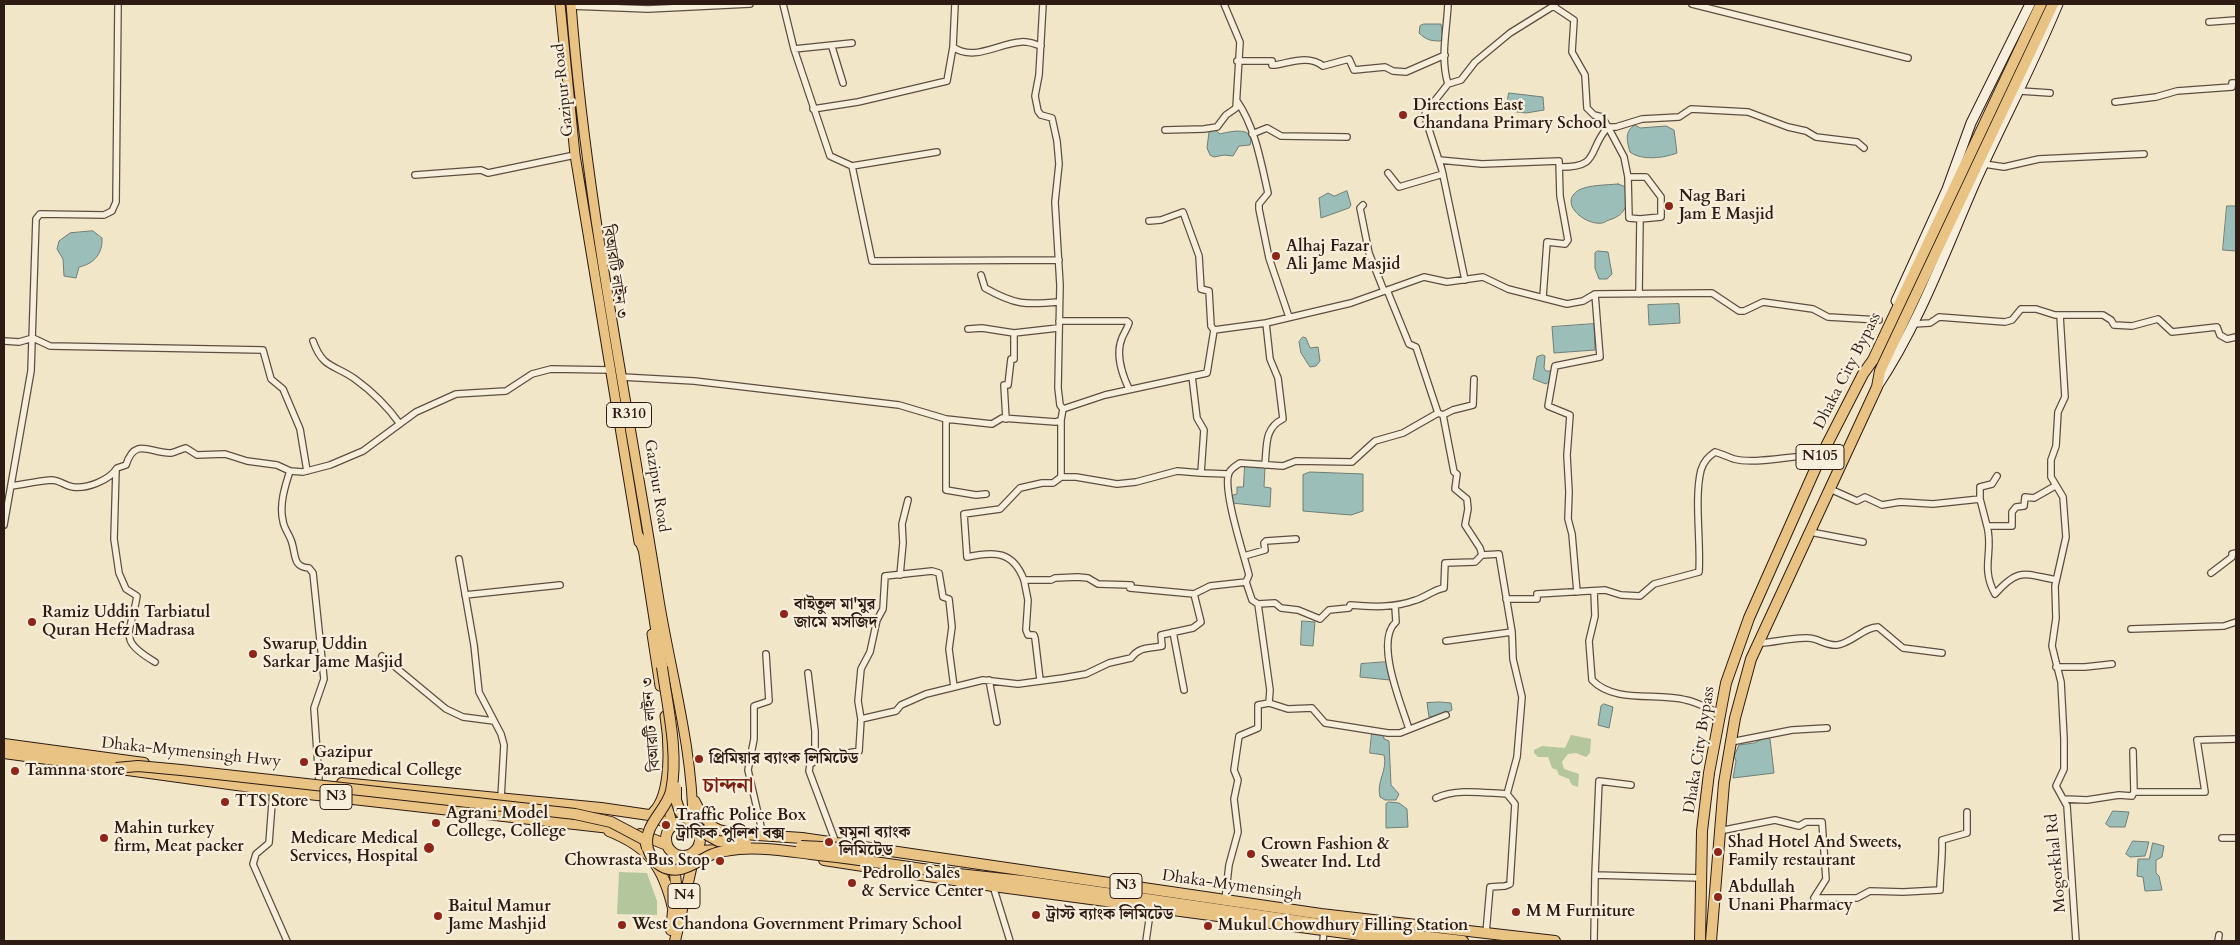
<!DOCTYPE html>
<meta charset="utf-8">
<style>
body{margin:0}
#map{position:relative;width:2240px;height:945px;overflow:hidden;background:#f2e6c9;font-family:Cardo,serif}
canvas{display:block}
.frame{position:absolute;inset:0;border:5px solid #2d1b14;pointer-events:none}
</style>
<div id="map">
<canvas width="2240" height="945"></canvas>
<div class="frame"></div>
</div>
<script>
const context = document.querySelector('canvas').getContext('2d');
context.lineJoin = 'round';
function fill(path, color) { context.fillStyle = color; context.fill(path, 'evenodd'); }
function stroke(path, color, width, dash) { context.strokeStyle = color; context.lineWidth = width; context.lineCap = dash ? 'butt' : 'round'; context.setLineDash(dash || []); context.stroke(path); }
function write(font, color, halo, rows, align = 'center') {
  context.font = font + ' Cardo,"Noto Serif Bengali",serif'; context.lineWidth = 4.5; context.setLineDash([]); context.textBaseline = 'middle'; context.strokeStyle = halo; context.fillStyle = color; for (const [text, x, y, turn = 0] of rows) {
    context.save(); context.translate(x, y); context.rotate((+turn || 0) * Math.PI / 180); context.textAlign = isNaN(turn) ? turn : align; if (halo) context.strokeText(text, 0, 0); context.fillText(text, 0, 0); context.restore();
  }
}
const green = new Path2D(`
 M1571 735 1591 739 1590 753 1586 757 1576 753 1568 754 1562 762 1564 769 1579 774 1578 787 1572 785 1569 779 1559 775 1557 770 1552 768 1548 757H1538L1534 753V750L1542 746 1565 748Z
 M619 872 647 873 657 901V915L617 914Z`);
const water = new Path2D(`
 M1424 24H1441L1443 39 1440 41C1431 41 1426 40 1419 33L1420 26Z
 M1509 93 1543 97 1544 110 1526 113 1509 111 1507 104Z
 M1635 125 1640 128 1666 126 1674 130 1677 153C1664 158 1642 161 1630 152 1627 141 1624 131 1635 125Z
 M1215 130 1220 134C1231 131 1256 126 1250 145L1239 146 1233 156 1224 155 1214 157 1210 155 1207 148 1209 132Z
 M1618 184 1626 187C1629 204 1626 215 1609 220 1606 221 1604 223 1602 223 1586 226 1557 203 1579 190 1588 185 1607 185 1618 184Z
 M1347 191 1351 205 1349 208 1321 218 1319 198 1328 193 1334 196Z
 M2227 206H2236V251L2223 250Z
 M93 231 102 238C103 253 94 264 79 267L76 278 64 276 63 259 57 249 59 241 70 233Z
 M1598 251 1608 252 1612 274 1607 279H1599L1595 268V253Z
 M1679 304 1680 323 1649 325 1648 305Z
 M1594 324 1595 350 1554 353 1552 327Z
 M1303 337 1306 338 1310 348 1318 347 1320 361 1316 366 1310 367 1301 353 1299 342Z
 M1543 355 1545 356 1544 368 1546 371H1551L1552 379 1546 384 1533 379 1537 357Z
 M1245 466 1265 467 1264 487 1271 488 1270 507 1232 503 1230 496 1237 494V487H1243Z
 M1310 472 1363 474V511L1351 515 1303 511V475Z
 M1302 621 1315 622 1313 646 1301 645Z
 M1387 662 1390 680 1360 677 1361 664Z
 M1440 702 1451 703 1452 710 1442 715 1429 717 1427 703Z
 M1604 704 1613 707 1609 728 1598 725 1601 706Z
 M1372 733H1383L1384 739 1389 741 1391 785 1399 794 1396 800H1385L1380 797C1376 781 1388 770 1384 755L1370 753Z
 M1765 738 1770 739 1774 773 1733 778 1736 761 1734 756 1739 745 1754 743Z
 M1389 802 1399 803 1407 809 1408 827 1386 828V804Z
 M2113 811 2129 812 2125 827H2110L2106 824Z
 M2133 841 2149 842 2145 856 2130 857 2126 854Z
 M2153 843 2164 846 2162 857 2156 860V873L2159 876 2162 890 2145 891 2143 877 2137 876 2138 859H2149Z`);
const minor = new Path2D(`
 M783 4 794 49 830 156 852 166 937 152
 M955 4 953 47C974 62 999 43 1021 42 1028 41 1034 44 1041 46
 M1043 4 1039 75 1035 96 1038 111 1041 115 1052 118 1057 141 1059 164 1055 202 1060 285 1058 388 1060 405 1063 409
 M1692 4 1908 58
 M571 6 648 9 750 4
 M1553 6 1574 20 1572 52 1585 75 1587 108 1594 115 1602 117 1608 127H1616L1642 119 1679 117 1691 109 1748 112 1788 127 1806 131 1816 137 1857 142 1864 148
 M2209 22 2236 20
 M832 47 843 83
 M794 49 852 43
 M1237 61H1272V65H1275C1292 62 1309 55 1323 66L1349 59 1354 70 1385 67 1393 71 1406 72 1445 55
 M1448 84C1440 58 1447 29 1448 4
 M2020 91 2050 93
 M1237 101C1255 127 1261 162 1268 193L1259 204V209L1269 258 1289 317
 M2115 102 2156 97 2177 91 2232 87V83H2236
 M813 109 858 102 947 81 953 47
 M1165 130 1204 129 1217 127 1226 115 1236 108 1240 42 1224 4
 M1252 134 1267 128 1281 136 1347 137
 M1439 160 1482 164 1559 161 1560 196 1568 240 1565 244 1547 242 1543 297
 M1984 164 2004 167 2039 159 2144 154
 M852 166 872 261 1059 260
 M1561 167C1601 167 1587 150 1608 127L1624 157 1628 177 1629 218 1640 219 1639 294
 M1388 173 1399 187 1443 174
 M415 175 481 170 488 173 575 155
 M1628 177H1646L1661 197V217L1640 219
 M1363 205 1360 208 1369 253 1384 291
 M1149 221 1161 220 1183 212 1199 256 1201 289 1209 291 1211 326 1214 330
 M981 275 985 288C1015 305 1025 305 1059 302
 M1465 280 1442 170 1425 117 1426 104 1433 103 1448 84 1461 80 1475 62 1510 33 1555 5
 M1387 290 1409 344 1416 347 1438 413 1443 415 1454 472 1457 474 1455 489 1467 499 1468 509 1465 525 1480 548 1482 555
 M2060 315 2065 397 2058 412 2056 446 2051 460V477L2063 497 2066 537 2055 586 2056 618 2052 646 2061 682 2064 739V769L2056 786 2067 806 2076 941
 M1059 321H1127L1129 323C1127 329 1124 333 1122 338 1115 355 1122 374 1129 389
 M1913 324 1930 323 1939 317 2005 322 2012 320 2021 309H2036L2055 315H2103L2111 320 2114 325 2132 326 2158 319 2172 332 2217 327 2220 335 2227 339 2236 337
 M968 329 982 328 1014 333V359H1011L1008 385H1004L1006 419
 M1014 333 1058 328
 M4 341 19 342 33 338 50 346 263 350 271 379 283 389 300 429 307 471
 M313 341C323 369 334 364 355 379 373 392 387 406 400 424
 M1192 376 1197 418 1204 430 1201 473 1228 474
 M622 377 694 381 899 405 946 419 992 424 1002 418 1056 422 1061 420 1063 409 1105 395 1207 373 1214 330 1266 323
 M1443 415 1453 410 1473 405 1474 379
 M946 419V490L976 495 986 494
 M1061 420V477
 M1265 465C1267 446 1264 428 1283 419L1278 378 1270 359 1266 323 1351 303 1424 277 1447 282 1483 277 1508 289 1567 304 1583 301 1595 294 1712 293 1739 311H1744L1763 302 1813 309 1828 317 1879 320
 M116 470 114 539 119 573 126 589 137 596C131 634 116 639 155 662
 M290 471C285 486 279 505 283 521 284 529 290 535 292 543 296 556 293 567 309 568L313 573 324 679 314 708 319 781
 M1201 473 1177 471 1136 482 1117 484 1076 477H1061L1053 483H1042L1020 488 1000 509 964 514 967 557C995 551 1013 551 1024 580H1051L1055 578 1078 577 1088 578 1098 584 1131 585 1130 588 1194 594 1210 586 1246 582
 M12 486C25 484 38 481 51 480 60 480 65 486 73 487 87 489 110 480 117 468L126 465C135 436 151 454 171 453 176 452 181 449 186 448L197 455 225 454 247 461 277 465 290 471 303 472 330 465 363 451 416 412 456 394 506 391 532 374 551 369 610 370
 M1830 489 1857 501 1865 497 1882 505 1900 502 1933 504 1980 499V487L1992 484 1997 476
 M1980 499 1987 526H2012V512L2016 507 2024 506 2025 497 2034 498 2055 486
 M4 525 31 371 36 219 40 214 104 215 112 211 116 202 118 4
 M1987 526C1994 551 1980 567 1995 594 2019 567 2024 574 2056 580
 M1810 532 1863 542
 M1244 556 1265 550 1264 543 1266 541 1296 539
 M459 559 474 645 479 692 501 734 504 745 501 798
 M2211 573 2232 557V554L2236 553
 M900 575 903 543 902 524 908 500
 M1024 580 1028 600 1026 630 1028 635H1034L1035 638 1040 680
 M1594 591 1595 616 1589 641 1592 680C1615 704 1657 692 1686 700 1697 702 1709 709 1719 713
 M1577 592 1572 534 1568 519 1569 492 1567 455 1570 415 1548 406 1555 366 1600 357 1595 294
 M465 595 560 585
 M1506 599H1537V594L1605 590 1621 595 1640 596 1654 584 1699 572C1701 541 1694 498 1701 470 1704 461 1708 457 1715 452 1722 454 1728 457 1734 459 1757 465 1795 454 1821 456
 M1258 604 1275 603 1281 608 1298 610 1320 619 1329 610 1349 608 1350 605C1372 607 1394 608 1416 600 1426 597 1433 590 1444 588L1445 563 1475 562 1482 555 1499 554 1512 632 1513 659 1522 697 1517 757 1507 794 1515 804 1510 884 1505 886 1490 887 1486 933
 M1395 606 1396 622C1374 641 1402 706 1409 729
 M2131 629 2224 626 2236 622
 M1173 632 1184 690
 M1446 641 1512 632
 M1758 643C1775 643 1790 637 1808 638 1818 638 1826 646 1837 645 1852 643 1864 627 1878 627L1903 648 1942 653
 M382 656 446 709 463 717 494 721
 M2056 667H2085L2112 664
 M808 673 815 731V760
 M989 680 997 722
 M1269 703 1288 709 1312 708 1325 723 1388 733H1400L1446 715
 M861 719 858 701 861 669 870 652 877 620 883 609 885 576 932 571 939 573 943 597 949 599 952 627 949 649 954 687
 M1731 742 1792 730 1827 728
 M2133 751 2134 792H2205L2197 740 2236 739
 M273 790 269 843 256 854 253 864 287 941
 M1436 798C1456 788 1485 793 1507 794
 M2064 799 2087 800 2119 795 2132 796 2134 792
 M1719 831 1775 820 1799 826 1806 822H1822L1826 879 1814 898H1857L1870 891 1903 892 1940 890C1940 873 1943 857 1942 840L1967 833V812
 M763 835 748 770 754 739V706L769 701 766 654
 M2222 838H2236
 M836 843 809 771 810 765 817 759 859 751 861 719 896 711 901 705 926 694 983 680 1018 684 1063 678 1086 674 1109 663 1131 658C1140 646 1149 649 1162 646L1161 635 1193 628 1201 622 1194 594
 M1595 875 1599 781 1631 785
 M993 886 1010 941
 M1225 900 1229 865 1238 832 1234 799 1238 780 1234 770 1239 736 1258 728V705L1269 703 1270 690 1258 604 1252 600 1246 582 1249 575C1244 555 1222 489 1229 473 1231 468 1236 466 1240 463L1283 466 1296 461 1352 462 1375 441 1403 433 1438 413
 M1146 941 1151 906
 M1323 941 1324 930
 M1594 941 1595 875 1701 878
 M2218 941 2219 935`);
const secondary = new Path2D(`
 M1896 301 1947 189 1971 123 2030 4
 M1877 387C1919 324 1945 252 1975 183 2002 123 2033 65 2058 4`);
const primary = new Path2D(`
 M560 4 575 155 639 542
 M571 4C586 202 627 398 658 594 670 671 693 747 693 825
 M652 634 660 686
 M666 796 672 825
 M695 801C702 815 708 828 725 831
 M653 812C672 794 669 740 665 716`);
const trunk = new Path2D(`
 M4 744 144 763
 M4 753 273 790 619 829
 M342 783 601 808 649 815 672 825
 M666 839a17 17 0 1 1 34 0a17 17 0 1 1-34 0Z
 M609 831C649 847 663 866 673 908
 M699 831 802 838 1321 914 1555 941
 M640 834 667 845
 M824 860 993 886 1405 941
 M671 930 676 884 673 853
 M675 941 695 851 723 850
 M1700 941 1702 831 1709 773 1726 683 1749 618 1821 456 1863 374 1873 360 2041 4
 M1711 941 1724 783 1735 718 1751 659 1877 387 1880 371 2053 4`);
const motorway = new Path2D(`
 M639 537 644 551
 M646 543 644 551 662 667
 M949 873 1023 881 1319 924 1463 941`);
const trunkBridge = new Path2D(`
 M116 768 138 766 181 770 575 814 611 822 645 840 647 848`);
const motorwayBridge = new Path2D(`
 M662 667C667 704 679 754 671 791 666 812 642 825 648 849 650 856 654 862 661 866 680 877 696 861 713 854 721 851 730 850 739 849 763 847 787 851 811 854 857 859 903 866 949 873
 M676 787V800L680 812 702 832 718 841 746 843
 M801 846 864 849`);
const markers = [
 [1403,115,5,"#8f2418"],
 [1669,206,5,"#8f2418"],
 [1276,256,5,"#8f2418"],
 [784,614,5,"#8f2418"],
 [32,622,5,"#8f2418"],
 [253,654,5,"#8f2418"],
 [699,759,5,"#8f2418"],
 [304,762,5,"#8f2418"],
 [15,771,5,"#8f2418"],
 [225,802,5,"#8f2418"],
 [436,823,5,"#8f2418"],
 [666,825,5,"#8f2418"],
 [104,838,5,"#8f2418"],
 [829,842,5,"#8f2418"],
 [429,848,6,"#8f2418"],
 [1718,852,5,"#8f2418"],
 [1251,854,5,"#8f2418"],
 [720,861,5,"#8f2418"],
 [852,883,5,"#8f2418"],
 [1718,897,5,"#8f2418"],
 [1516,912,5,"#8f2418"],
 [1036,915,5,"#8f2418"],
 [438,916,5,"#8f2418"],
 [622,925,5,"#8f2418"],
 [1208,926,5,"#8f2418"]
];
const shields = [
 [629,415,45],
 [1820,457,48],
 [336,797,32],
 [1126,886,32],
 [684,896,32]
];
const shieldNames = [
 ["R310",629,415],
 ["N105",1820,457],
 ["N3",336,797],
 ["N3",1126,886],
 ["N4",684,896]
];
const streetNames = [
 ["Gazipur Road",564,90,-96],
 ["বিআরটি লাইন ৩",614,272,81],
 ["Dhaka City Bypass",1848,371,-63],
 ["Gazipur Road",656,486,81],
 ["বিআরটি লাইন ৩",652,724,-95],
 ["Dhaka City Bypass",1700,750,-81],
 ["Dhaka-Mymensingh Hwy",191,753,6],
 ["Mogorkhal Rd",2057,863,-95],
 ["Dhaka-Mymensingh",1232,886,8]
];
const poiNames = [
 ["Directions East",1413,106],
 ["Chandana Primary School",1413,124],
 ["Nag Bari",1679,197],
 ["Jam E Masjid",1679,215],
 ["Alhaj Fazar",1286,247],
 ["Ali Jame Masjid",1286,265],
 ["বাইতুল মা'মুর",794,605],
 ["জামে মসজিদ",794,623],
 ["Ramiz Uddin Tarbiatul",42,613],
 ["Quran Hefz Madrasa",42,631],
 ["Swarup Uddin",263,645],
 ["Sarkar Jame Masjid",263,663],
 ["Gazipur",314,753],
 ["Paramedical College",314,771],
 ["প্রিমিয়ার ব্যাংক লিমিটেড",709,759],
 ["Tamnna store",25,771],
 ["TTS Store",235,802],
 ["Agrani Model",446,814],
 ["College, College",446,832],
 ["Traffic Police Box",676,816],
 ["ট্রাফিক পুলিশ বক্স",676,834],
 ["Mahin turkey",114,829],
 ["firm, Meat packer",114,847],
 ["যমুনা ব্যাংক",839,833],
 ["লিমিটেড",839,851],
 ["Medicare Medical",418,839,"right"],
 ["Services, Hospital",418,857,"right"],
 ["Shad Hotel And Sweets,",1728,843],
 ["Family restaurant",1728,861],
 ["Crown Fashion &",1261,845],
 ["Sweater Ind. Ltd",1261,863],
 ["Chowrasta Bus Stop",710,861,"right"],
 ["Pedrollo Sales",862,874],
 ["& Service Center",862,892],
 ["Abdullah",1728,888],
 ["Unani Pharmacy",1728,906],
 ["Baitul Mamur",448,907],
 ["Jame Mashjid",448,925],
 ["M M Furniture",1526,912],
 ["ট্রাস্ট ব্যাংক লিমিটেড",1046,915],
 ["West Chandona Government Primary School",632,925],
 ["Mukul Chowdhury Filling Station",1218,926]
];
const districtNames = [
 ["চান্দনা",728,787]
];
fill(green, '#b4c69b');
fill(water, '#9bbfb8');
stroke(water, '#6f7d76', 1);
stroke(minor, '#5e4e41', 8);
stroke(secondary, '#2d1b14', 11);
stroke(primary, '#2d1b14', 11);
stroke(trunk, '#2d1b14', 12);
stroke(motorway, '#2d1b14', 12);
stroke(minor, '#f7efdc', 5.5);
stroke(secondary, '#f7efdc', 9);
stroke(primary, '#e9c384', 9);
stroke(trunk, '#e9c384', 10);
stroke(motorway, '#e9c384', 10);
stroke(trunkBridge, '#2d1b14', 12, []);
stroke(motorwayBridge, '#2d1b14', 12, []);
stroke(trunkBridge, '#e9c384', 10);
stroke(motorwayBridge, '#e9c384', 10);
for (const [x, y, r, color] of markers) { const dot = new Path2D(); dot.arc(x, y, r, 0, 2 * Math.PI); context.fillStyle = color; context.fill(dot); stroke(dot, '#f7efdc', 2); }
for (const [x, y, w] of shields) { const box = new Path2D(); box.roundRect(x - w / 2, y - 12.5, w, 25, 4); context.fillStyle = '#f7efdc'; context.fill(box); stroke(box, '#2d1b14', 1); }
write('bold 15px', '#2d1b14', null, shieldNames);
write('16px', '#2d1b14', '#f7efdc', streetNames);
write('bold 16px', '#2d1b14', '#f7efdc', poiNames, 'left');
write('bold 21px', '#7a1f14', '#f7efdc', districtNames);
</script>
